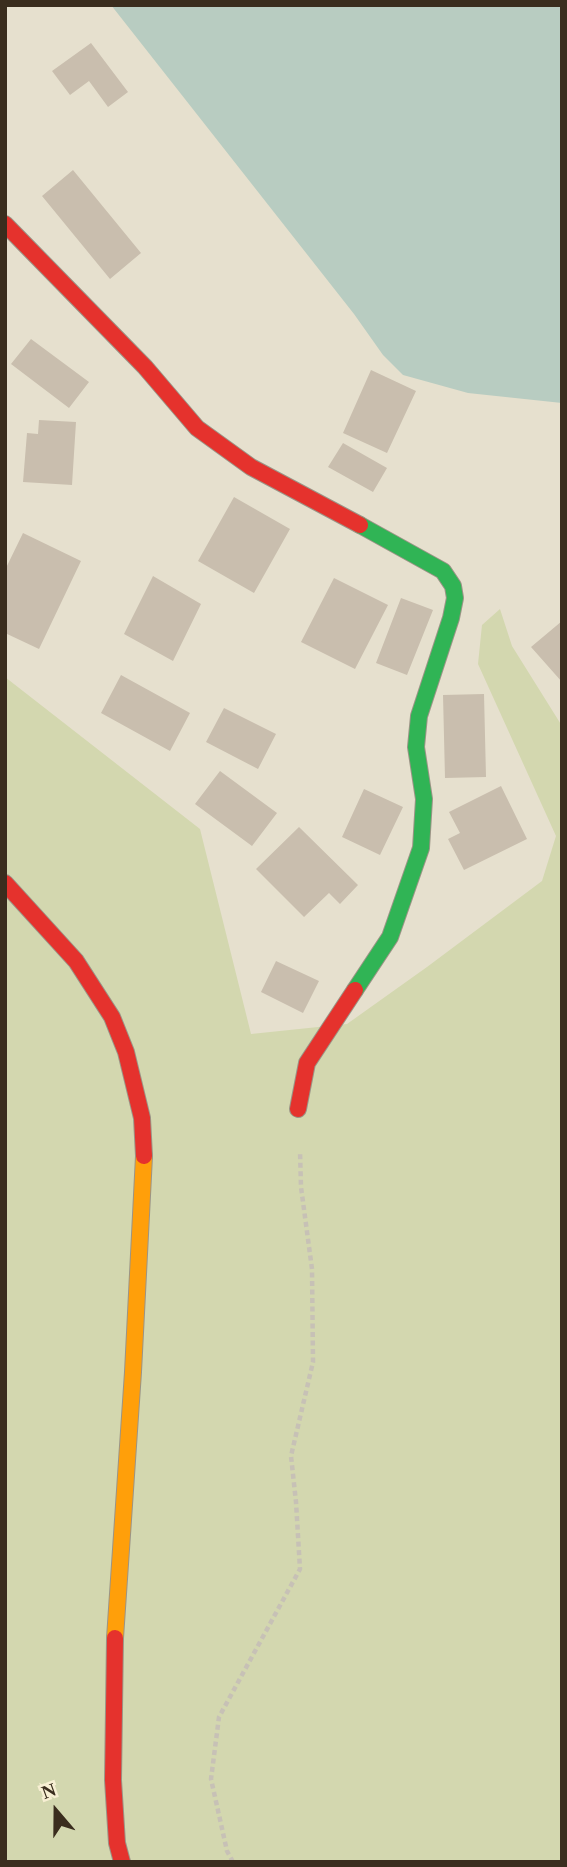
<!DOCTYPE html>
<style>
body{margin:0}
#map{position:relative;width:567px;height:1867px;overflow:hidden;background:#e6e0ce;font-family:Georgia,serif}
canvas{display:block}
.frame{position:absolute;inset:0;border:7px solid #3a2d1e;pointer-events:none}
.north{position:absolute;left:21px;top:1776px;width:70px;height:70px;-webkit-text-stroke:5px #f7efd3;paint-order:stroke;rotate:340deg;font-size:19px;font-weight:700;line-height:28px;text-align:center;color:#3a2d1e}
.north::after{content:'';display:block;margin:auto;width:24px;height:32px;background:#3a2d1e;clip-path:polygon(50% 0,100% 100%,50% 72%,0 100%)}
</style>
<div id="map">
<canvas width="567" height="1867"></canvas>
<div class="frame"></div>
<div class="north">N</div>
</div>
<script>
const context = document.querySelector('canvas').getContext('2d');
context.lineJoin = 'round';
function fill(path, color) { context.fillStyle = color; context.fill(path, 'evenodd'); }
function stroke(path, color, width, dash) { context.strokeStyle = color; context.lineWidth = width; context.lineCap = dash ? 'butt' : 'round'; context.setLineDash(dash || []); context.stroke(path); }
const green = new Path2D(`
 M500 609 512 646 562 726V1862H5V677L200 829 251 1034 347 1024 427 967 542 881 556 836 478 664 482 625Z`);
const water = new Path2D(`
 M111 5H562V403L468 393 403 375 383 355 354 314Z`);
const building = new Path2D(`
 M91 43 128 92 108 107 89 81 70 95 52 71Z
 M73 170 141 253 110 279 42 196Z
 M31 339 89 382 69 408 11 364Z
 M371 370 416 391 387 453 343 433Z
 M39 420 76 422 72 485 23 482 27 433 38 434Z
 M343 443 387 468 373 492 328 467Z
 M234 497 290 529 254 593 198 561Z
 M23 533 81 561 39 649 5 633V570Z
 M153 576 201 604 173 661 124 634Z
 M334 578 388 605 355 669 301 642Z
 M401 598 433 610 407 675 376 663Z
 M562 621V682L531 647Z
 M121 675 190 713 170 751 101 713Z
 M484 694 486 777 445 778 443 695Z
 M224 708 276 734 258 769 206 742Z
 M220 771 277 813 252 846 195 804Z
 M501 786 527 839 464 870 448 839 460 833 449 812Z
 M364 789 403 807 380 855 342 837Z
 M299 827 358 885 340 904 329 893 304 917 256 869Z
 M276 961 319 981 303 1013 261 992Z`);
const path = new Path2D(`
 M233 1862 227 1851 211 1779 219 1717 300 1569 296 1502 291 1456 313 1362 312 1269 301 1187 300 1151`);
const fast = new Path2D(`
 M355 990 390 937 421 848 424 799 416 747 419 716 451 618 455 598 453 586 443 571 360 525`);
const slow = new Path2D(`
 M115 1638 133 1372 144 1156`);
const jam = new Path2D(`
 M5 224 145 367 197 428 251 467 360 525
 M5 883 76 961 112 1017 126 1052 142 1118 144 1156
 M298 1109 307 1063 355 990
 M115 1638 113 1780 117 1843 122 1862`);
fill(green, '#d3d7af');
fill(water, '#b8ccc1');
fill(building, '#c9beae');
stroke(fast, '#9b9486', 18);
stroke(slow, '#9b9486', 18);
stroke(jam, '#9b9486', 18);
stroke(path, '#c7c1b6', 4.5, [5, 3.5]);
stroke(fast, '#30b455', 16);
stroke(slow, '#ff9f0a', 16);
stroke(jam, '#e5322d', 16);
</script>
